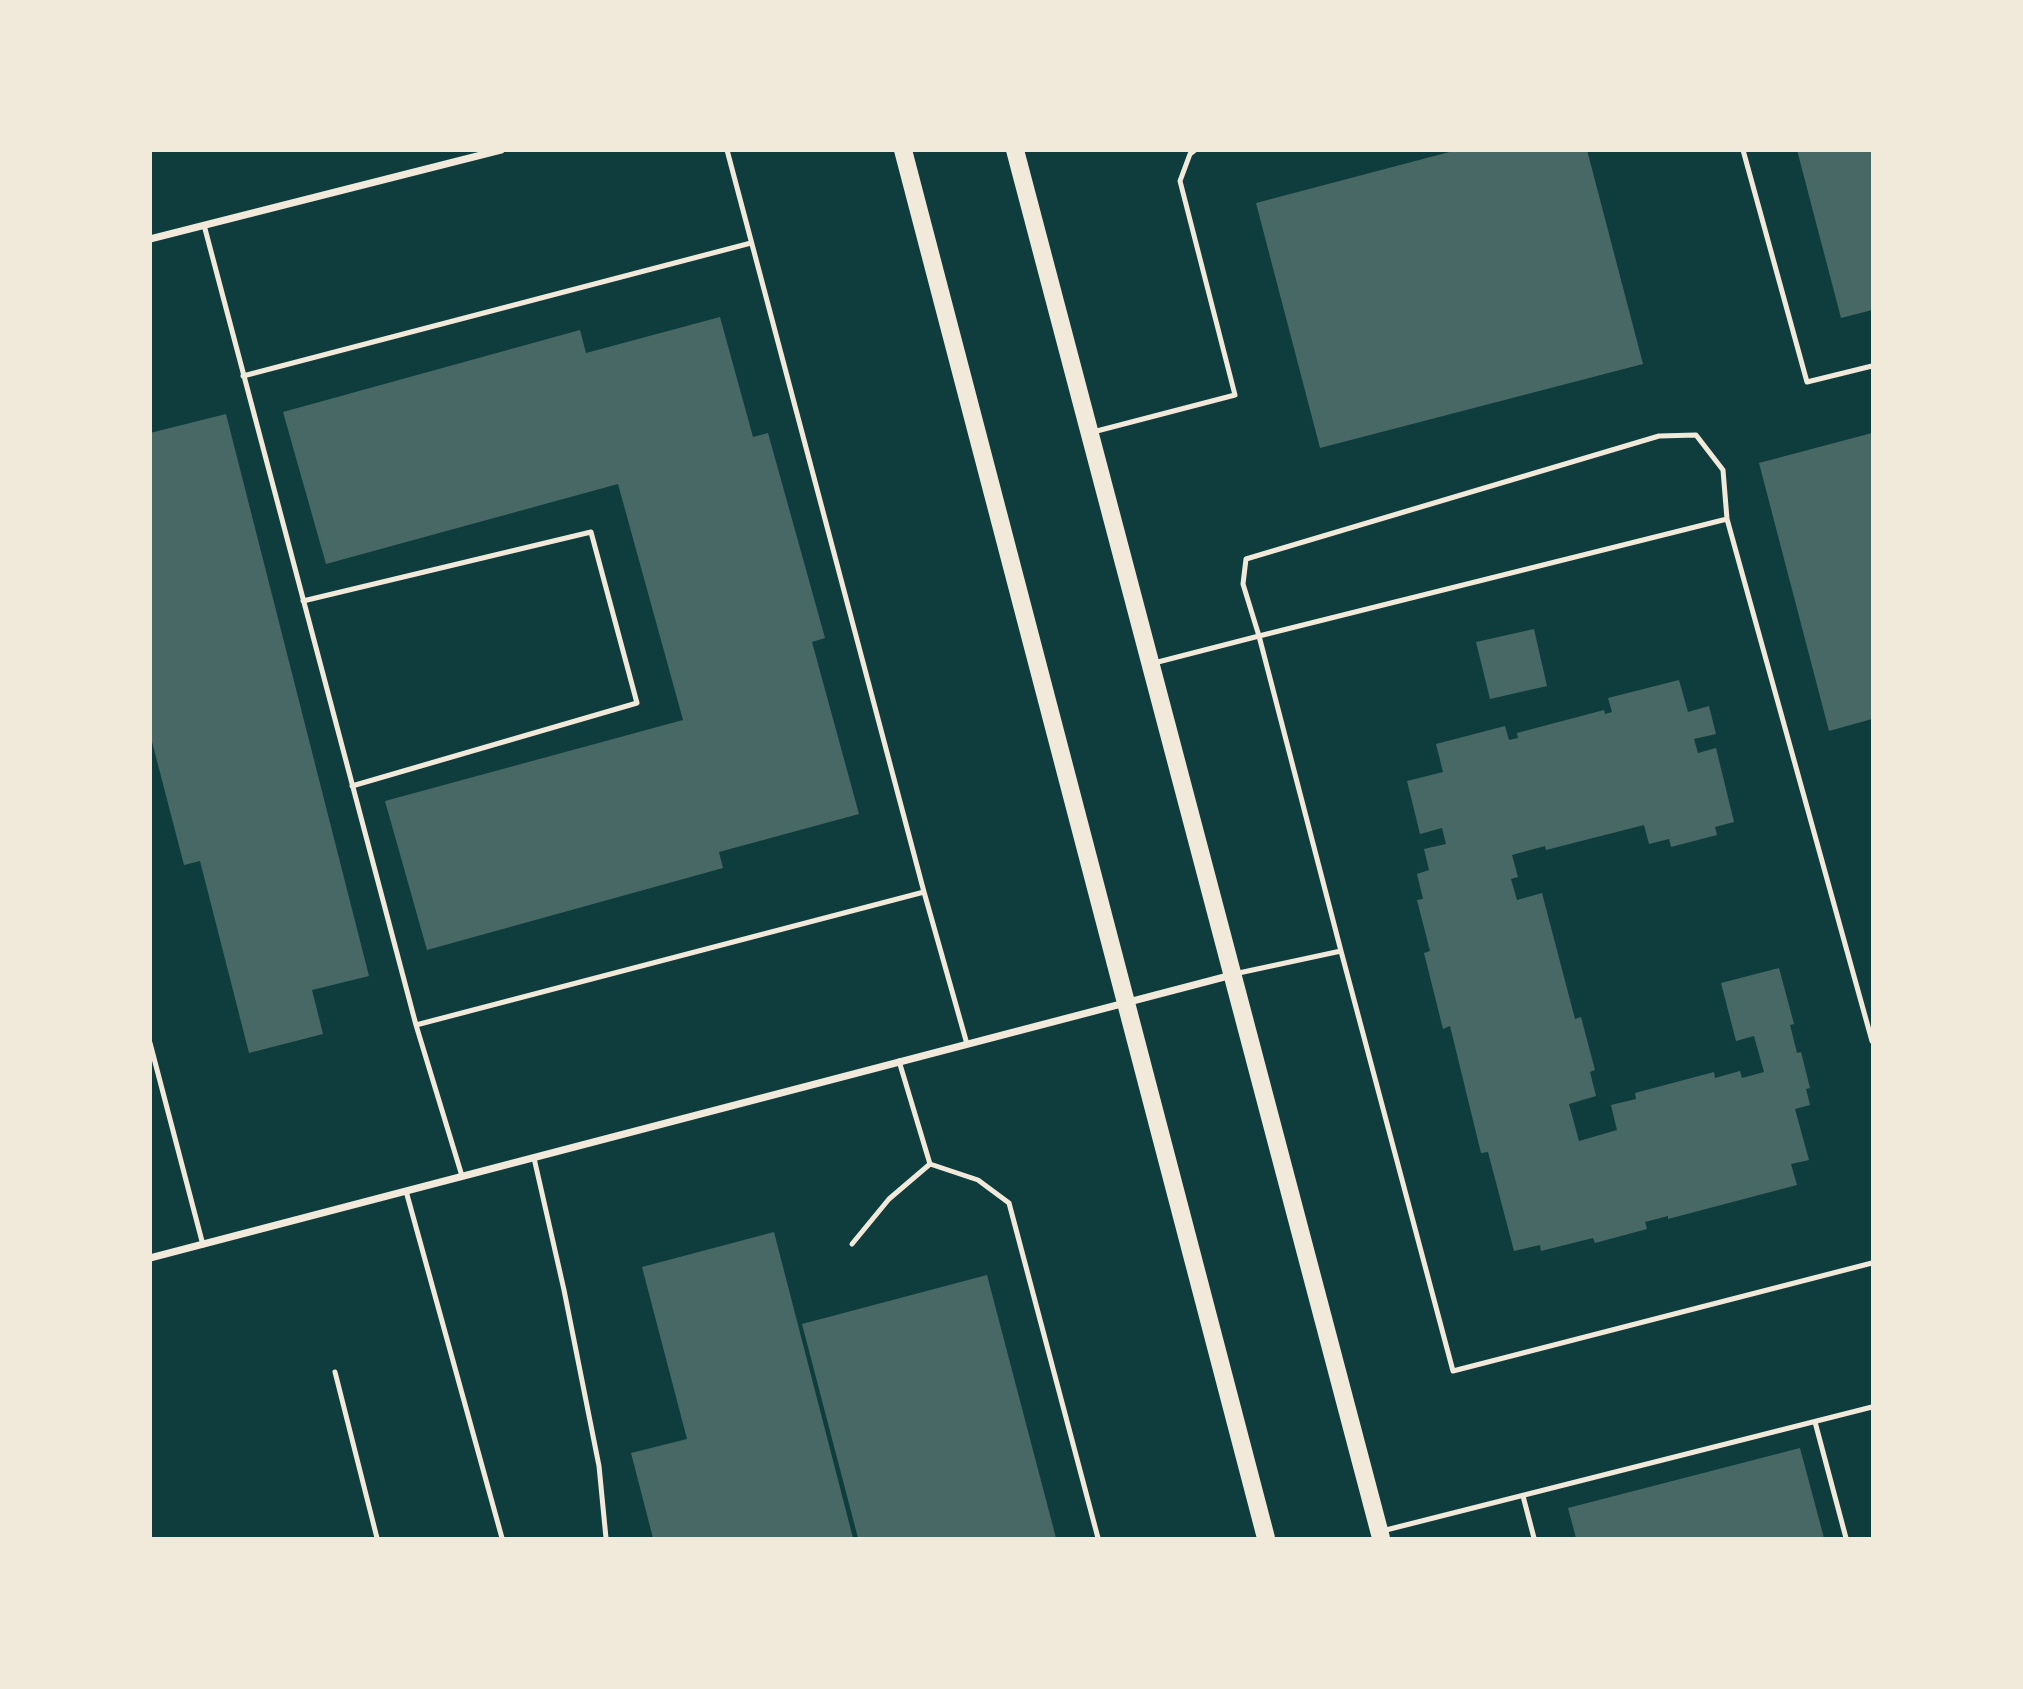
<!DOCTYPE html>
<style>
body{margin:0}
#map{position:relative;width:2023px;height:1689px;overflow:hidden;background:#0f3d3e;font-family:Lato,sans-serif}
canvas{display:block}
.frame{position:absolute;inset:0;border:152px solid #f1e9da;pointer-events:none}
</style>
<div id="map">
<canvas width="2023" height="1689"></canvas>
<div class="frame"></div>
</div>
<script>
const context = document.querySelector('canvas').getContext('2d');
context.lineJoin = 'round';
function fill(path, color) { context.fillStyle = color; context.fill(path, 'evenodd'); }
function stroke(path, color, width, dash) { context.strokeStyle = color; context.lineWidth = width; context.lineCap = dash ? 'butt' : 'round'; context.setLineDash(dash || []); context.stroke(path); }
const building = new Path2D(`
 M1457 150H1587L1643 364 1320 448 1256 203Z
 M1797 150H1872V310L1841 318Z
 M720 317 753 437 768 433 825 638 812 642 859 814 719 852 723 868 427 950 385 801 683 720 618 484 326 564 283 412 580 330 586 353Z
 M226 414 369 976 312 990 323 1034 249 1053 200 861 184 865 150 734V433Z
 M1872 433V719L1829 731 1759 463Z
 M1534 629 1547 686 1490 699 1476 642Z
 M1679 680 1688 712 1709 706 1716 734 1694 739 1698 753 1716 748 1734 822 1715 827 1717 835 1671 847 1669 839 1649 844 1644 825 1546 850 1545 846 1512 855 1518 877 1511 879 1517 900 1542 893 1575 1019 1581 1017 1595 1070 1590 1072 1596 1096 1569 1104 1579 1141 1617 1130 1611 1105 1636 1099 1635 1093 1714 1072 1715 1078 1740 1071 1742 1078 1764 1072 1754 1036 1736 1041 1721 983 1779 968 1794 1024 1790 1025 1797 1053 1801 1052 1810 1088 1806 1089 1810 1105 1795 1109 1809 1160 1791 1164 1797 1185 1668 1219V1216L1645 1222 1647 1229 1595 1243 1593 1238 1541 1251 1540 1245 1514 1251 1488 1152 1481 1153 1450 1026 1443 1029 1424 953 1430 951 1417 900 1423 899 1417 874 1429 870 1424 849 1446 844 1442 828 1420 834 1407 781 1443 772 1436 744 1505 726 1509 740 1518 738 1517 733 1604 710 1605 714 1612 712 1608 698Z
 M774 1232 853 1538H653L631 1453 687 1439 642 1267Z
 M987 1275 1056 1538H858L802 1324Z
 M1800 1448 1824 1538H1576L1568 1508Z`);
const service = new Path2D(`
 M727 150 924 892 967 1044
 M1743 150 1807 382 1872 366
 M204 225 416 1025 462 1176
 M243 376 751 243
 M1093 432 1235 395 1180 181 1190 154 1195 150
 M1727 519 1259 636 1243 584 1246 559 1659 436 1696 435 1723 470 1727 519 1872 1041
 M303 601 591 532 637 703 352 786
 M1154 663 1259 636 1341 951
 M1234 974 1341 951 1453 1371 1872 1263
 M416 1025 924 892
 M150 1043 203 1245
 M899 1061 930 1164 978 1180 1009 1203 1098 1538
 M534 1158 564 1290 599 1466 606 1538
 M406 1191 502 1538
 M852 1244 889 1199 930 1164
 M335 1372 377 1538
 M1815 1422 1846 1538
 M1523 1496 1534 1538
 M1382 1531 1872 1407`);
const minor = new Path2D(`
 M150 239 501 150
 M150 1258 1232 975`);
const primary = new Path2D(`
 M903 150 1266 1538
 M1015 150 1381 1538`);
fill(building, '#486865');
stroke(service, '#f1e9da', 5);
stroke(minor, '#f1e9da', 7);
stroke(primary, '#f1e9da', 18);
</script>
